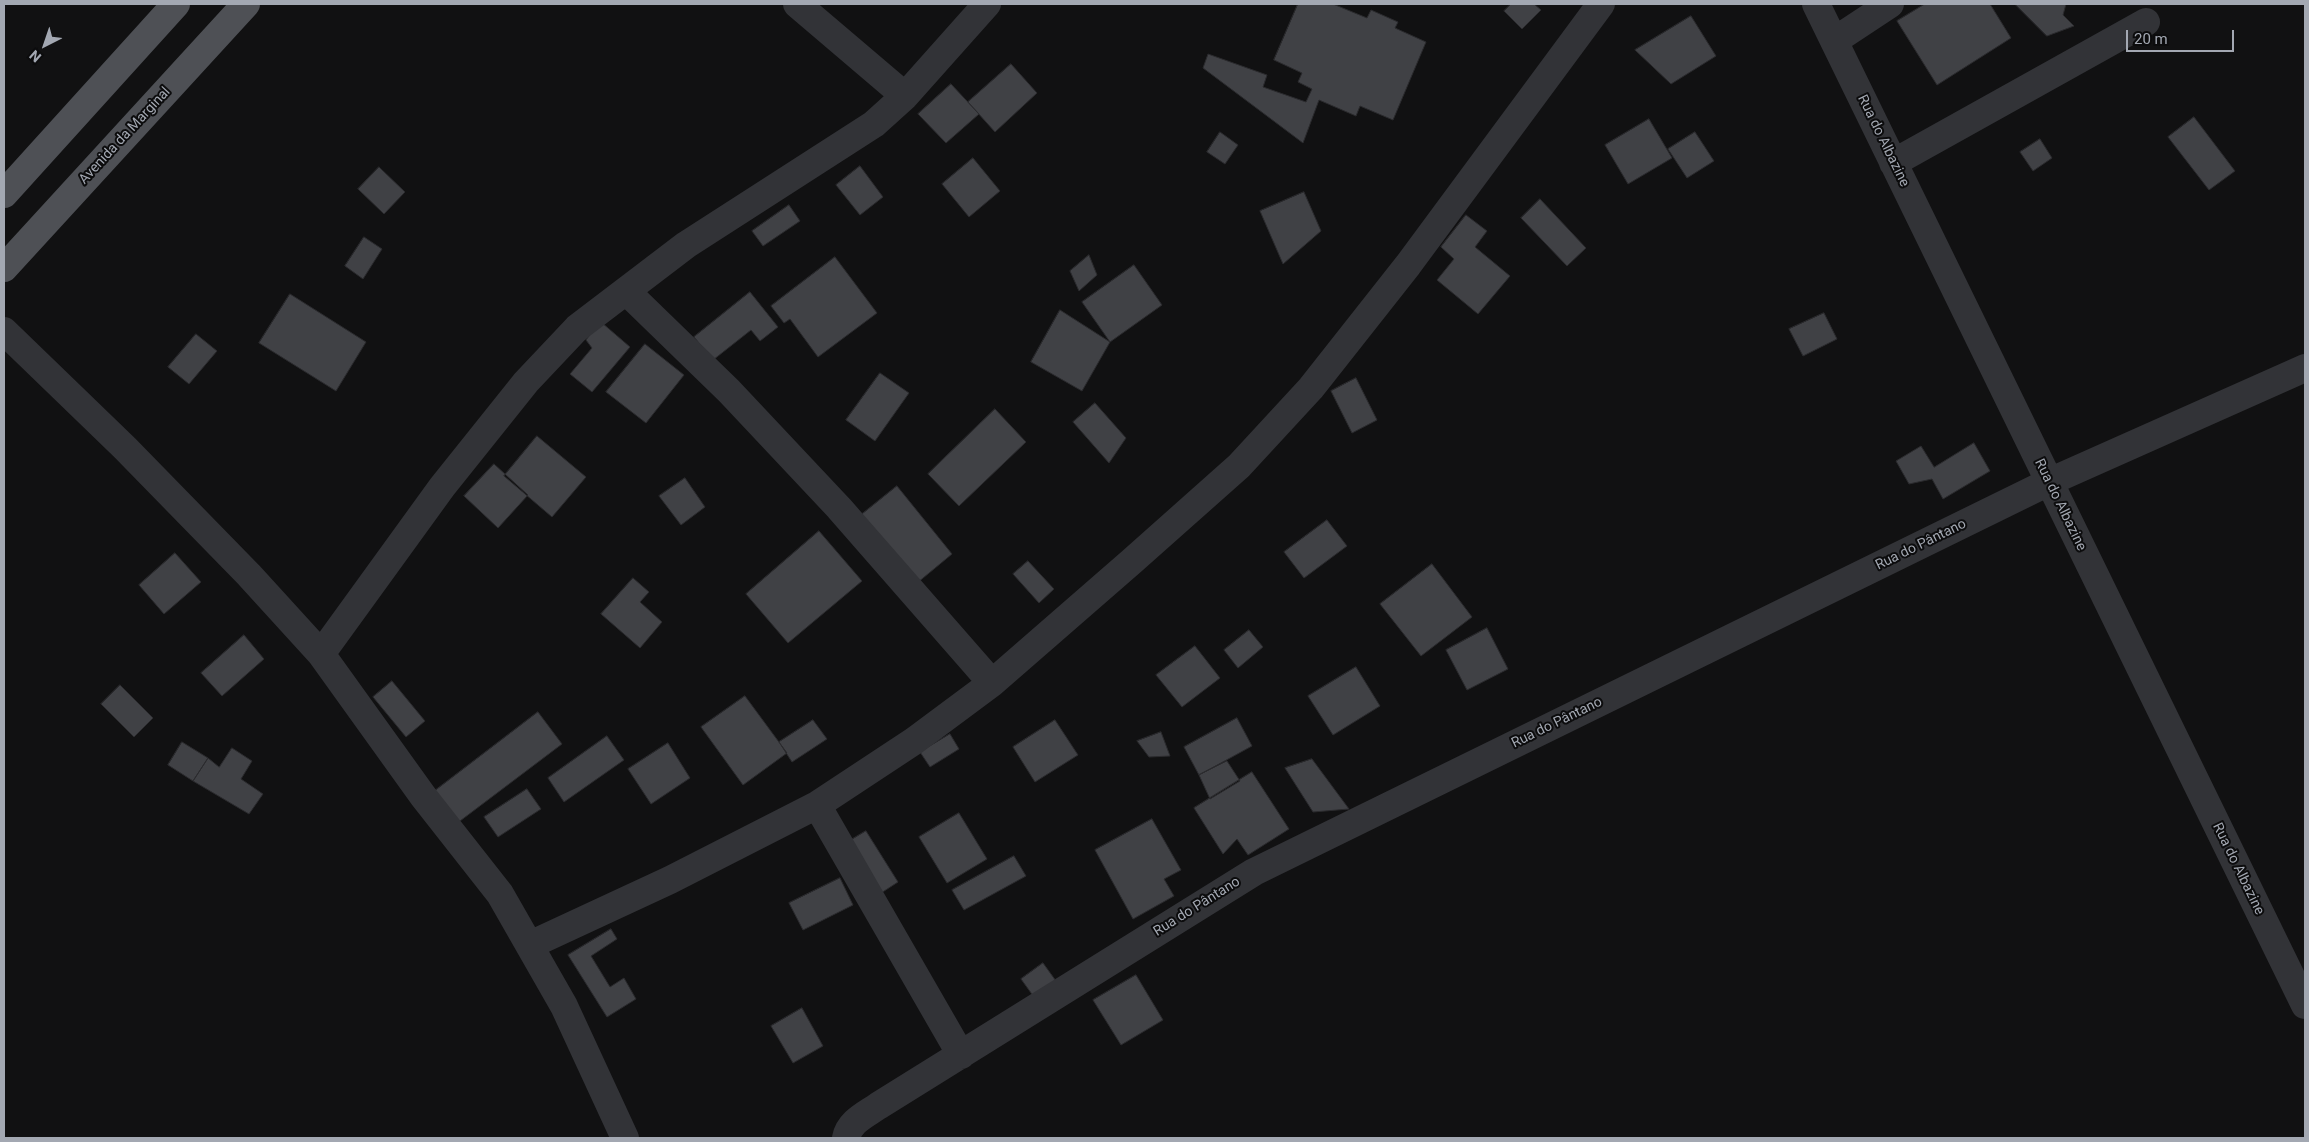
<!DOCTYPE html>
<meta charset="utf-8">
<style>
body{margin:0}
#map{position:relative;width:2309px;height:1142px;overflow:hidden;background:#111112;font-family:Roboto,sans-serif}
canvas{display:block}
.frame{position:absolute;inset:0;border:5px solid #a3a8b2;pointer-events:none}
.north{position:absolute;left:20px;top:20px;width:50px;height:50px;-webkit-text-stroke:4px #0c0c0d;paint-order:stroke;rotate:221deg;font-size:14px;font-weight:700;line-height:20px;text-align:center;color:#a3a8b2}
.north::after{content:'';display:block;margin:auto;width:18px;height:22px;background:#a3a8b2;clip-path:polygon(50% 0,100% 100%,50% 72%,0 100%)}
.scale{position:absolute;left:2126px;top:30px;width:108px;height:22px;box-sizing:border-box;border:2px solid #a3a8b2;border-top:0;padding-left:6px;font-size:15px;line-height:18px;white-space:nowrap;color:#a3a8b2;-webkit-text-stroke:4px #0c0c0d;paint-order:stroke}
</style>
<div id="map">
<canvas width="2309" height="1142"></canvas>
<div class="frame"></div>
<div class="north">N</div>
<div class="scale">20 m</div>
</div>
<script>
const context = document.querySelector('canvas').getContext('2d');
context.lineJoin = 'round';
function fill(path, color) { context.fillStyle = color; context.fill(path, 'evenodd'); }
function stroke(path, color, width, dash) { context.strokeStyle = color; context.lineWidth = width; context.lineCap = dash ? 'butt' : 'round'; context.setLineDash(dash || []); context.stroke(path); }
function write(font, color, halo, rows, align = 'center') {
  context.font = font + ' Roboto,sans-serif'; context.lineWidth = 4; context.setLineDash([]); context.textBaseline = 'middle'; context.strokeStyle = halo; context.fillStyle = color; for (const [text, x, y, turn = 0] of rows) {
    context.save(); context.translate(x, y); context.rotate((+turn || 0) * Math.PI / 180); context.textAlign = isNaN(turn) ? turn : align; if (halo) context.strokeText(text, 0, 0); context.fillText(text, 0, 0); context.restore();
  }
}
const building = new Path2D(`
 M1298 4H1333L1367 18 1371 10 1398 22 1395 28 1426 42 1393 120 1360 106 1356 116 1319 100 1303 143 1203 68 1208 54 1267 75 1263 87 1306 102 1312 89 1298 82 1302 73 1274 60Z
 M1511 4H1534L1541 10 1522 29 1504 11Z
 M1925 4H1990L2011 38 1937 85 1897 21Z
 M2015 4H2066L2063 15 2074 26 2047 36Z
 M1691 16 1716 56 1671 84 1635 50Z
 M1011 64 1037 93 995 132 968 102Z
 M951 84 979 114 946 143 918 114Z
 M2194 117 2235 171 2209 190 2168 137Z
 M1649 119 1672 158 1628 184 1605 145Z
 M1220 132 1238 145 1225 164 1207 152Z
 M1695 132 1714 161 1687 178 1668 149Z
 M2040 139 2052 158 2033 171 2020 152Z
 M973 158 1000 191 969 217 942 184Z
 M860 166 883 197 860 215 836 185Z
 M379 167 405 192 384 214 358 189Z
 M1304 192 1321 231 1283 264 1260 211Z
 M1540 199 1586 248 1567 266 1521 218Z
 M789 205 800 221 763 246 752 231Z
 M1466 215 1487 231 1475 247 1510 276 1478 314 1437 280 1454 259 1441 247Z
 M364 237 382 249 363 279 345 266Z
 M1089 255 1097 275 1079 291 1070 271Z
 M835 257 877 313 818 357 790 319 784 323 771 306Z
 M1134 265 1162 305 1110 342 1082 302Z
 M750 292 778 327 760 341 751 330 713 360 694 337Z
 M290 294 366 342 336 391 259 343Z
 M1060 310 1110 342 1082 391 1031 362Z
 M1824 313 1837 339 1803 356 1789 329Z
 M601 322 630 347 592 392 570 374 592 348 586 340Z
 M196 334 217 351 189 384 168 367Z
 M645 344 684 375 646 423 606 392Z
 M880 373 909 393 875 441 846 420Z
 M1356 378 1377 420 1352 433 1331 391Z
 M1095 403 1126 438 1109 463 1073 422Z
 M995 409 1026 442 959 506 928 474Z
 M537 436 586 477 552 517 504 476Z
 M1974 443 1990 471 1943 499 1932 479 1909 484 1896 461 1921 446 1934 467Z
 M494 464 528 495 498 528 464 496Z
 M685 478 705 507 681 525 659 496Z
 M897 486 952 554 917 583 861 515Z
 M1327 520 1347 546 1304 578 1284 552Z
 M819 531 862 581 788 643 746 594Z
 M175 553 201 582 164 614 139 585Z
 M1028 561 1054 589 1039 603 1013 574Z
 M1432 564 1472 617 1421 656 1380 604Z
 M633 578 649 592 640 602 662 622 640 648 601 614Z
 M1487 628 1508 669 1467 690 1446 650Z
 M1249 630 1263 647 1238 668 1224 650Z
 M244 635 264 659 222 696 201 673Z
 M1195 646 1220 678 1182 707 1156 675Z
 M1356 667 1380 706 1333 735 1308 696Z
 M392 681 425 721 406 737 373 697Z
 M120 685 153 718 134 737 101 704Z
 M745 696 787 753 743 785 701 727Z
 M538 712 562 744 456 824 432 793Z
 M1237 718 1252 746 1199 775 1184 747Z
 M813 720 827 739 792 762 779 742Z
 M1055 720 1078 755 1035 782 1013 747Z
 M1161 732 1170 756 1149 757 1137 741Z
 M950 734 959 749 930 767 920 752Z
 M607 736 624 760 564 802 548 778Z
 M182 742 208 758 193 781 168 765Z
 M668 743 690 778 651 804 628 769Z
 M232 748 252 761 241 779 263 794 249 814 193 781 208 758 219 767Z
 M1312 759 1349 809 1313 812 1285 768Z
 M1227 761 1240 781 1210 799 1199 775Z
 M1252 772 1289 829 1248 855 1237 839 1223 854 1194 808Z
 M527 789 541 809 498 837 484 817Z
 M959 813 987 859 947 883 919 837Z
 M1152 819 1181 870 1164 879 1174 896 1133 919 1095 850Z
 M866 831 898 882 878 895 846 843Z
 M1014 856 1026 876 964 910 952 890Z
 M840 878 853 905 803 930 789 903Z
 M611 929 617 939 591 956 610 987 624 978 636 999 607 1017 568 955Z
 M1043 963 1056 981 1034 997 1021 979Z
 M1136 975 1163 1020 1121 1045 1093 1000Z
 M802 1008 823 1046 793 1063 771 1026Z`);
const minor = new Path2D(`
 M797 4 905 96
 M1816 4 2305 1005
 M1834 41 1890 4
 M1893 163 2146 22
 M626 291 729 391 839 508 992 683
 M4 331 125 448 249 575 321 654 423 796 500 894 564 1006 625 1138
 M321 654 442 487 526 382 577 328 686 245 874 124 905 96 987 4
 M817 805 961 1055
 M530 945 670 880 817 805 914 741 992 683 1131 562 1239 466 1311 388 1408 265 1601 4
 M846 1138C849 1122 865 1115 878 1106L1254 872 2049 482 2305 368`);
const primary = new Path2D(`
 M4 194 176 4
 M4 268 246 4`);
const streetNames = [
 ["Avenida da Marginal",125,136,-47],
 ["Rua do Albazine",1883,141,64],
 ["Rua do Albazine",2060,505,64],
 ["Rua do Pântano",1921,545,-26],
 ["Rua do Pântano",1557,723,-26],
 ["Rua do Albazine",2238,869,64],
 ["Rua do Pântano",1197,907,-32]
];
fill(building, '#404145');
stroke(building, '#2b2b2e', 1);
stroke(minor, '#323337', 28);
stroke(primary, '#4e5055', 28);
write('14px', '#a3a8b2', '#0c0c0d', streetNames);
</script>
